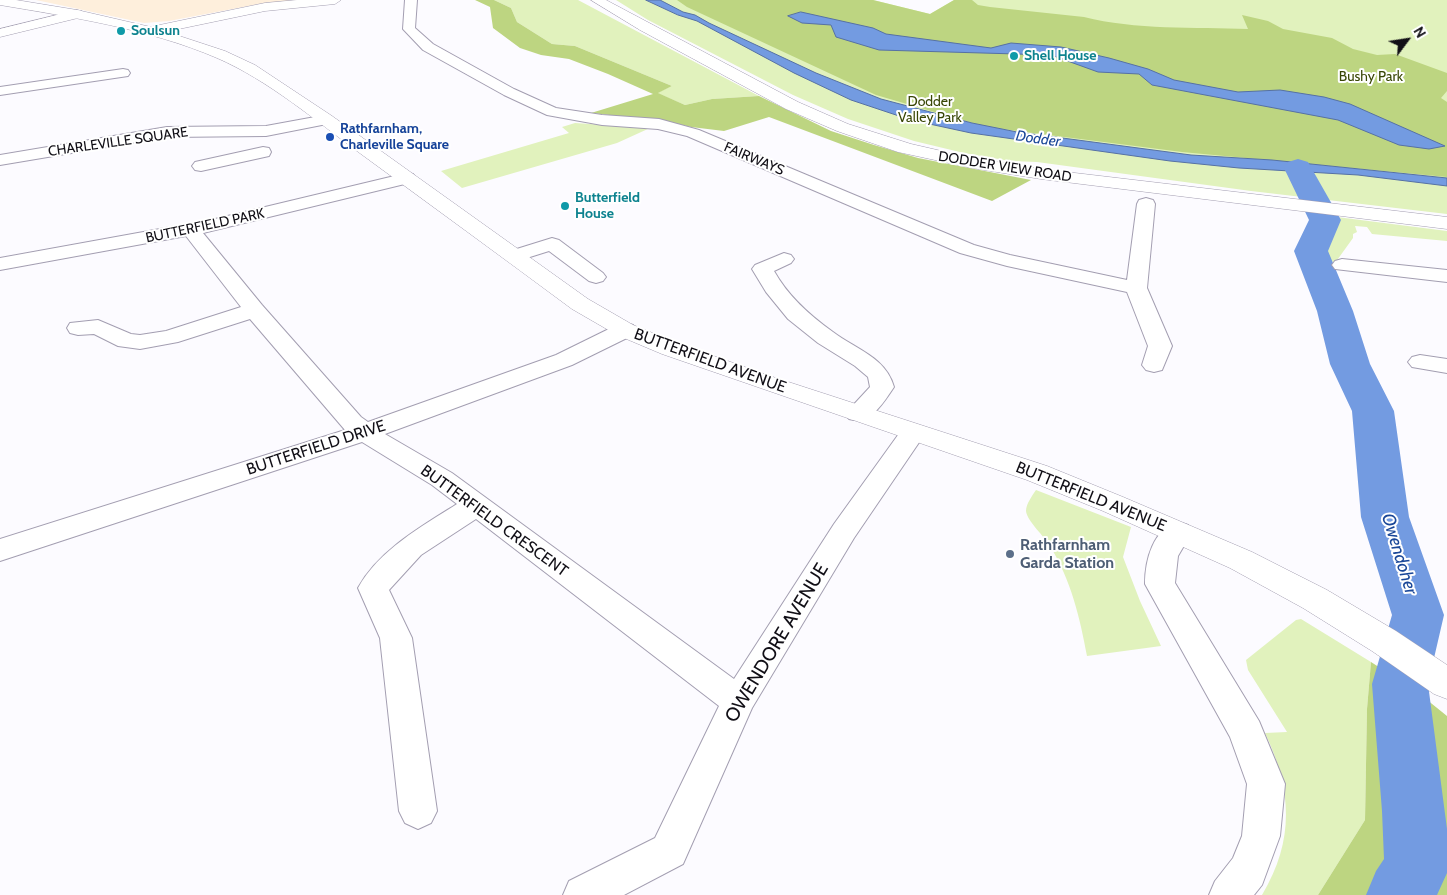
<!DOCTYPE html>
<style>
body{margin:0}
#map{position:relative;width:1447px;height:895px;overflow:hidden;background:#fcfbff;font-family:Cabin,sans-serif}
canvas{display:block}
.north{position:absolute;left:1382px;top:15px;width:50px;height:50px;-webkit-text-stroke:4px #fff;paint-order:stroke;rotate:59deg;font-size:14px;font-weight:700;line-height:20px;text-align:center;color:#110f16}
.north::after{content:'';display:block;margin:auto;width:18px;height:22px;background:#110f16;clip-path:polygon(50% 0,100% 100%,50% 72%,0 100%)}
</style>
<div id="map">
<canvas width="1447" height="895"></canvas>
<div class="north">N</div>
</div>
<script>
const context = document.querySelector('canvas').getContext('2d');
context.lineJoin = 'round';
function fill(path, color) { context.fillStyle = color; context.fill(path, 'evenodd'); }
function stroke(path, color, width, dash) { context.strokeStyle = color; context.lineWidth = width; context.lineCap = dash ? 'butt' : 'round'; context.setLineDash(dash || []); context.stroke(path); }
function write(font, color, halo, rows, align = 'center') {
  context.font = font + ' Cabin,sans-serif'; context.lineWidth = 4; context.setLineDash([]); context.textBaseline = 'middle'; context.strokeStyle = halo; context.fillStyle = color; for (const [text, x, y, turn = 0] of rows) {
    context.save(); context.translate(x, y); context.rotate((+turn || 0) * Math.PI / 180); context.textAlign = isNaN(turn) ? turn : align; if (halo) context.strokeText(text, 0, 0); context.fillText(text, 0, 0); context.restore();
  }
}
const commercial = new Path2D(`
 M36 0H300L259 4 169 21 144 23Z`);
const green = new Path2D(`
 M494 0H578L759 96 712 99 685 105 657 93 672 86 575 46 552 44 517 22 511 8Z
 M616 0H873L930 14 954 0H1447V214L1251 191 1037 162 1010 161 964 153 914 141 848 119 793 95 648 20Z
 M575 123 650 128 617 143 462 188 441 171 569 133 562 127Z
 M1329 216 1447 231V241L1372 234 1367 227 1355 226 1357 232 1353 234V238L1335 263 1314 252C1321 242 1335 228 1329 216Z
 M1036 490 1131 527 1123 557 1140 601 1161 646 1087 656C1080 618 1071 580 1050 546 1045 537 1027 521 1026 511 1026 504 1032 496 1036 490Z
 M1301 619 1371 662 1367 709 1365 820 1318 895H1262C1295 840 1292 790 1265 733L1287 732 1248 670 1246 660 1296 620Z`);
const forest = new Path2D(`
 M475 0H494L511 8 517 22 552 44 575 46 672 86 658 93 685 105 712 99 759 96 831 131 874 145 918 158 1031 180 992 201 769 117 724 131 691 127 666 121 591 113 653 94 608 74 569 59 541 55 520 48 493 28 490 7Z
 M677 0H873L930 14 954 0H972L978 5 990 7 1084 17C1135 30 1195 27 1248 29L1242 15 1268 21 1283 29 1332 38 1353 49 1377 55 1395 54 1447 73V91L1441 98 1447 102V177L1182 152 986 127 876 95 687 7Z
 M1371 662 1416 691 1447 716V895H1318L1365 820 1367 709Z`);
const water = new Path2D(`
 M646 0H660L683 12 695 15 709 23 816 73 881 99 972 123 1017 132 1191 155 1272 160 1447 178V186L1358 175 1239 168 1170 161 971 133 911 120 851 100 794 73 697 21 678 15Z
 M801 12 873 28 886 34 991 48 1011 43 1061 47 1109 58 1148 69 1174 80 1238 92 1280 90 1324 97 1350 104 1445 146 1429 149 1399 145 1338 120 1152 85 1139 74 1098 72 1051 55 879 50 836 37 831 25 802 23 788 16Z`);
const stream = new Path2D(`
 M1418 612C1423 613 1429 618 1432 623L1430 626C1424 628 1417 621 1413 615L1415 613Z`);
const river = new Path2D(`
 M1298 159 1308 162 1341 220 1328 251 1353 311 1370 364 1394 411 1409 517 1444 615 1428 684 1447 829V873L1437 895H1366L1376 871 1384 859 1382 811 1372 684 1392 615 1361 517 1352 411 1330 364 1317 311 1294 251 1309 220 1284 168 1288 162Z`);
const minor = new Path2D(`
 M405 0H417L415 28 433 44 514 89 556 108 602 115 659 119 699 130 974 245 1010 255 1127 280 1137 204 1139 200 1146 198 1153 200 1155 204 1147 288 1172 346 1162 370 1154 372 1146 370 1142 365 1148 346 1127 292 1007 266 960 253 687 136 658 129 602 125 547 115 504 95 423 50 403 29Z
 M123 69 128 70 130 73 128 76 0 95V87Z
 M326 115 332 117 334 120 332 123 266 136 167 137 0 165V155L167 127 266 126Z
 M263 147 269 148 271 152 269 156 201 171 195 170 192 166 195 162Z
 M407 173 413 174 416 178 413 182 203 233 262 305 361 417 368 422 556 355 617 325 625 323 633 325 636 330 633 335 572 365 385 434 452 473 734 679 834 524 898 435 907 433 916 435 920 441 854 538 752 708 683 864 624 895H563L569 881 655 838 719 706 476 519 421 555 389 590 412 638 437 811 431 823 418 829 405 823 399 811 380 638 358 588C378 551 422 526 457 504L432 485 362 442 0 561V539L345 430 250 319 178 342 140 349 118 346 94 334 78 335 70 333 67 328 70 323 98 320 131 334 140 335 166 331 241 307 186 236 0 270V258L215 219Z
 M552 238 559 240 603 273 606 277 603 281 596 283 589 281 549 251 514 262 507 260 504 256 507 252Z
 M784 253 791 255 794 259 791 263 774 271C788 296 809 315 833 332 855 349 886 357 894 387 883 403 871 425 849 419L845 414 870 387 868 377 855 366 818 343 788 319 766 292 752 269 755 265Z
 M1342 259 1447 270V282L1335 269 1332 265 1335 261Z
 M1420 355 1447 359V373L1412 367 1408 362 1412 357Z
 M1178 522 1188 525 1192 532 1178 556 1175 583 1259 721 1285 784 1280 836 1262 885 1254 895H1209L1215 881 1233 858 1242 836 1247 784 1230 737 1145 584C1145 560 1153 529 1178 522Z`);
const tertiary = new Path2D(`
 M297 0H341L335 4 265 11 150 35 143 31 150 27 265 3Z
 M77 10 82 11 83 14 82 17 0 37V29Z`);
const secondary = new Path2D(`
 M0 0H16L77 10 155 28 225 51 255 65 332 116 588 299 633 325 680 344 770 376 1047 466 1123 497 1252 552 1327 590 1396 631 1447 665V699L1434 694 1372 651 1303 608 1230 568 1103 511 1027 480 662 354 617 335 572 309C502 257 432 206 361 154 316 121 268 80 217 58 150 29 71 17 0 5Z
 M591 0H606L798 102 848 124 911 144 972 158 1041 169 1447 217V229L1041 179 972 168 898 152 837 131 786 109 640 30Z`);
const markers = [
 [121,31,5,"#0f9aa8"],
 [1014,56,5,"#0f9aa8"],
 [330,137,5,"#1a4fb4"],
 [565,206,5,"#0f9aa8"],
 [1010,554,5,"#5c6f8a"]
];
const farCulturenames = [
 ["Soulsun",131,31],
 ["Shell House",1024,56],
 ["Butterfield",575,198],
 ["House",575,214]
];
const farParknames = [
 ["Bushy Park",1371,77],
 ["Dodder",930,102],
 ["Valley Park",930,118]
];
const farTransitnames = [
 ["Rathfarnham,",340,129],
 ["Charleville Square",340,145]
];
const farStreetnames = [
 ["CHARLEVILLE SQUARE",118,142,-8],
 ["FAIRWAYS",754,159,23],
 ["DODDER VIEW ROAD",1005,167,9],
 ["BUTTERFIELD PARK",205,226,-12]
];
const farWaternames = [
 ["Dodder",1038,139,8]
];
const streetNames = [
 ["BUTTERFIELD AVENUE",710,361,20],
 ["BUTTERFIELD DRIVE",316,448,-18],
 ["BUTTERFIELD AVENUE",1091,497,22],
 ["BUTTERFIELD CRESCENT",494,521,36]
];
const serviceNames = [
 ["Rathfarnham",1020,545],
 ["Garda Station",1020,563]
];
const waterNames = [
 ["Owendoher",1399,554,73]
];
const nearStreetnames = [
 ["OWENDORE AVENUE",777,643,-59]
];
fill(commercial, '#feefdc');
fill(green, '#e1f2bd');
fill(forest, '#bdd581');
fill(water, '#739be1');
stroke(water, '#5671a4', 1);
fill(stream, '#5671a4');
fill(river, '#739be1');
stroke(minor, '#a39eb1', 2);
stroke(tertiary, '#a39eb1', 1);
stroke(secondary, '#a39eb1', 1);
fill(minor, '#fff');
fill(tertiary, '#fff');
fill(secondary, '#fff');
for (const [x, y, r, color] of markers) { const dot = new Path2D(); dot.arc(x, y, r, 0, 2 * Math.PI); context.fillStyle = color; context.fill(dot); stroke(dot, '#fff', 2); }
write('bold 14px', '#0d838f', '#fff', farCulturenames, 'left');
write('14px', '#384605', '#fff', farParknames);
write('bold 14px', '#164399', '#fff', farTransitnames, 'left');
write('14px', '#110f16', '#fff', farStreetnames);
write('italic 15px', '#1a4798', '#fff', farWaternames);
write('16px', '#110f16', '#fff', streetNames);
write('bold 16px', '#4e5e75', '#fff', serviceNames, 'left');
write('italic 18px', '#1a4798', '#fff', waterNames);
write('19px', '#110f16', '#fff', nearStreetnames);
</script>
